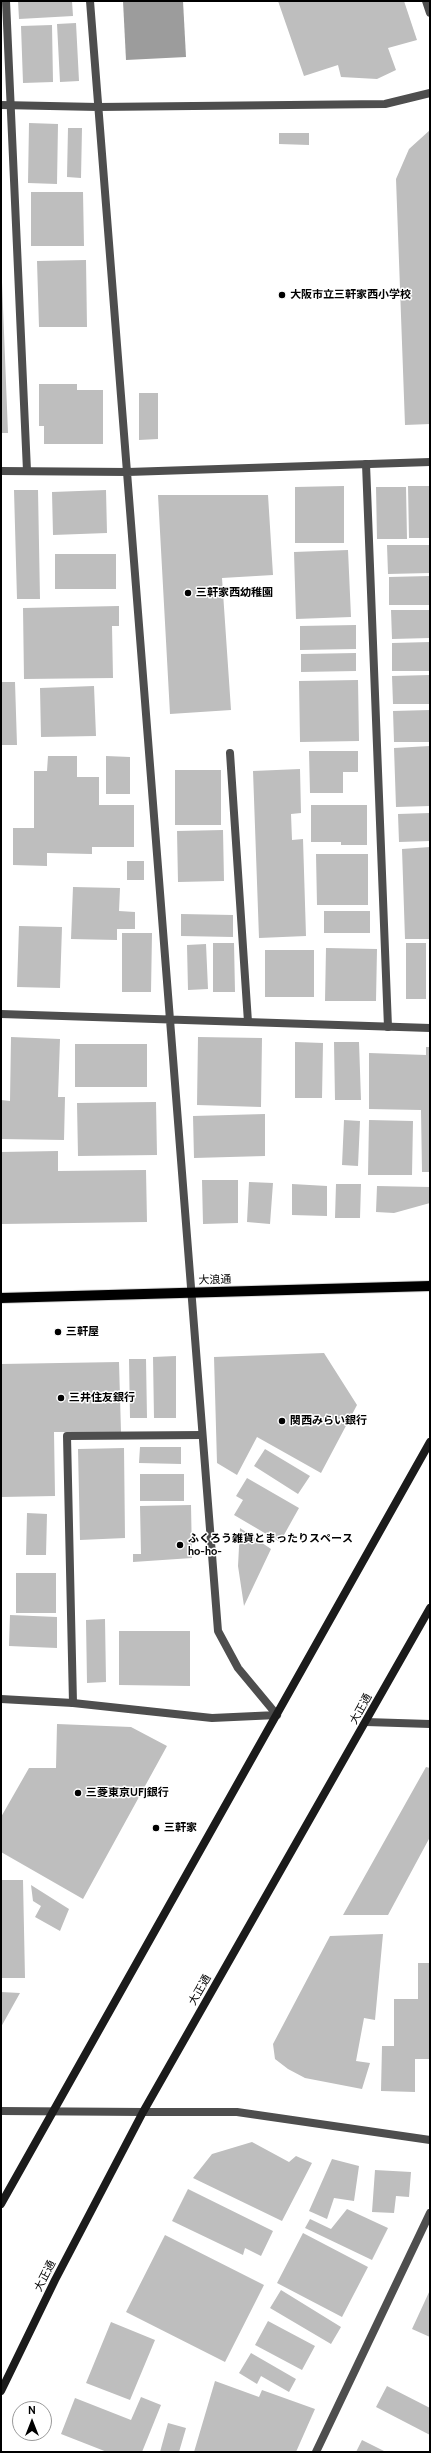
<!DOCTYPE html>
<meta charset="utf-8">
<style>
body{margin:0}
#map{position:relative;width:431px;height:2453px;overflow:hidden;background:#fff;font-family:Cabin,sans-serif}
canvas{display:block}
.frame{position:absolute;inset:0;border:2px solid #000;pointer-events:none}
.north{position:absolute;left:12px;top:2401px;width:40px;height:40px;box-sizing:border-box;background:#fff;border:1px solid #999;border-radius:50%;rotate:0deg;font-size:11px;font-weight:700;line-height:16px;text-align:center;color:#000}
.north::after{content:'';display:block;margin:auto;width:14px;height:18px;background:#000;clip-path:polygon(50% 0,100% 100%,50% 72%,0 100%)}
</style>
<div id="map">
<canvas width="431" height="2453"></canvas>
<div class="frame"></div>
<div class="north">N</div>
</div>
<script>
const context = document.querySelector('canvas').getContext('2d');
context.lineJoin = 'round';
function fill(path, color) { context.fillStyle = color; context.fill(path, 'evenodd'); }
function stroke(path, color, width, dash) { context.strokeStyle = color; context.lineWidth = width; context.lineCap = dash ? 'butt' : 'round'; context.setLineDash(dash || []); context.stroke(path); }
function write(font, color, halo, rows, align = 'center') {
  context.font = font + ' Cabin,"Noto Sans JP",sans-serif'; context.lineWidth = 3; context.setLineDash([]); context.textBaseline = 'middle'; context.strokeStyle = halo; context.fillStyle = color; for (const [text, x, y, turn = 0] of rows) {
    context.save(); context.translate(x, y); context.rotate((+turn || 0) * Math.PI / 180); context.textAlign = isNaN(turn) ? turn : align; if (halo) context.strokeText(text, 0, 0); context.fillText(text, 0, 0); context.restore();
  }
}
const water = new Path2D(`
 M123 1H183L186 57 126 60Z`);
const building = new Path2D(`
 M18 1H72L73 16 19 19Z
 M278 1H404L417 40 388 48 396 70 377 79 341 77 338 65 304 76Z
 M76 23 79 81 60 82 57 24Z
 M52 25 53 82 23 83 21 26Z
 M29 123 58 124 57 184 28 183Z
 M68 128H82L81 178 67 177Z
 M430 130V424L405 425 396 179 409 149Z
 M279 133H309V145L279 144Z
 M31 192H83L84 246H31Z
 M1 257 8 433H1Z
 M86 260 87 327H39L37 261Z
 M39 384H77V390H103V444H44V426H39Z
 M139 393H158V439L139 440Z
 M344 486V543H295V487Z
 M408 486H430V538H409Z
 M376 487H406L407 539H377Z
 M14 490H38L40 599H17Z
 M106 490 107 533 53 535 52 492Z
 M158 495H268L273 575 222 578 231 710 170 714Z
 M387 545H430V573L388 574Z
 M348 550 351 617 296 619 294 552Z
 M55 554H116V589H55Z
 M430 576V605H389V577Z
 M119 606V626H112L113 678 24 679 23 608Z
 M391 610H430V638L392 639Z
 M356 625V649L300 650V626Z
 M430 642V671H392V643Z
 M356 653V671L301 672V654Z
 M430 675V704H393L392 676Z
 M358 680 359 741 300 742 299 681Z
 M1 682H15L17 745H1Z
 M94 686 96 736 41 737 40 688Z
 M430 710V742H394L393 711Z
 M430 746V806L396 807 394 748Z
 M309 751H358V772H343V793H310Z
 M48 756H77V777H99V805H134V847H92V854L47 853V866L13 865V828H34V771H47Z
 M106 756 130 757V794H106Z
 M300 769 301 813 291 814 292 840 303 839 306 936 259 938 253 771Z
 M175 770H221V825H175Z
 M311 805H367V845H341V842H311Z
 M430 813V841L399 842 398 814Z
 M223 830 224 881 178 882 177 831Z
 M430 847V939H405L402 849Z
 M316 854H368V905H317Z
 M127 861H144V880H127Z
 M73 887 120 888 119 911 135 912V929H117V940L71 939Z
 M324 911H370V933H324Z
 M181 914 233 915V937L181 936Z
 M19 926 62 927 60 988 17 987Z
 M122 933H152L151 992H122Z
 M213 943H234L235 992H213Z
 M406 943H426V999H406Z
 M206 944 208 989 188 990 187 945Z
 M326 948 377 949 376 1001H325Z
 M265 950H314V997H265Z
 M11 1037 60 1039 58 1097H65L64 1140 1 1139V1100L10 1101Z
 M198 1037 262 1038 261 1107 197 1105Z
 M295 1042 323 1043 322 1098H295Z
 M334 1042H359L361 1100H335Z
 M75 1044H147V1087H75Z
 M426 1047H430V1172H422L421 1110 369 1109V1053L426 1055Z
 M156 1102 157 1155 78 1156 77 1103Z
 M265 1114V1156L194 1158 193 1116Z
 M344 1120 360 1121 358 1166 342 1165Z
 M369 1120 413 1121 412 1175H368Z
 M58 1151V1171L146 1170 147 1222 1 1224V1152Z
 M202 1180H238V1223L203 1224Z
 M249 1182 273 1183 270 1224 247 1222Z
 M292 1184 327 1186V1216L292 1215Z
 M336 1184H361L360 1218H335Z
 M377 1186 430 1187V1203L394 1213 376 1212Z
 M324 1353 357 1405 321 1473 257 1437 237 1475 217 1463 214 1357Z
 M176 1356V1418H154L153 1357Z
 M129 1359H146L147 1418H130Z
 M119 1362 121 1432H54L55 1496 1 1497V1364Z
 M140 1447H181V1464L139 1463Z
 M124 1448 125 1538 80 1540 78 1449Z
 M265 1449 310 1476 298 1494 254 1466Z
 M140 1474H184V1501H140Z
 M247 1478 299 1508 280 1542 234 1515 243 1500 236 1496Z
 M191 1505 192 1558 133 1562V1554H141L140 1506Z
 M27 1513 47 1514 46 1555H26Z
 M240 1528 271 1549 244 1606 238 1566Z
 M16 1573H56V1613H16Z
 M10 1615 57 1617V1648L9 1646Z
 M105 1619 106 1682 87 1683 86 1620Z
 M119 1631H190V1686L119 1685Z
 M57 1724 131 1727 167 1746 83 1899 1 1852V1817L29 1768H56Z
 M426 1767 430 1768V1837L388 1915H343Z
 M1 1880H23L25 1978H1Z
 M31 1885 69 1909 60 1931 35 1917 41 1906 33 1901Z
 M383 1934 375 2020 364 2018 356 2061 370 2063 362 2089 305 2078 288 2069 275 2059 273 2044 330 1936Z
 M418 1963H430V2059H415V2092L381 2091 382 2046H394V1999H418Z
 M1 1992 20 1993 1 2027Z
 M252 2142 289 2162 296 2156 312 2163 282 2221 193 2178 212 2154Z
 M332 2159 359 2166 354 2201 334 2198 327 2219 309 2211Z
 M375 2170 411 2172 409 2197 396 2196 394 2213 372 2212Z
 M188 2189 273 2231 261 2256 245 2248 243 2255 172 2221Z
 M347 2209 388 2228 372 2260 305 2228 310 2219 331 2229Z
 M303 2233 368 2267 342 2317 277 2283Z
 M165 2235 264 2285 225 2362 126 2312Z
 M281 2290 341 2327 331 2344 270 2308Z
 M430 2290V2337L412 2329Z
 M268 2321 315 2346 302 2370 255 2345Z
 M111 2322 155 2340 130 2400 86 2383Z
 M251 2353 296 2379 289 2392 261 2376 257 2384 239 2373Z
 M215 2381 259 2397 262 2390 315 2409 296 2452H194Z
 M387 2386 430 2408V2435L376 2407Z
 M141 2397 161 2405 142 2452H107L61 2434 75 2398 131 2420Z
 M168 2423 186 2428 179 2452H160Z
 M362 2440 386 2452H356Z`);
const service = new Path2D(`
 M6 1 27 471
 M426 1 430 13
 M366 464 388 1027
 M230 753 248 1022
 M73 1703 67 1436 202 1435`);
const minor = new Path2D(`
 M90 1 218 1631 238 1668 277 1715
 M1 105 98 107 385 104 430 93
 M1 471 128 472 430 462
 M1 1014 430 1028
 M1 1699 73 1703 212 1718 277 1715
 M1 2111 143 2112`);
const tertiary = new Path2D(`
 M366 1722 430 1724
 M143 2112H237L430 2140
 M316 2452 430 2213`);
const secondary = new Path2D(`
 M1 2204 430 1442
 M1 2391 55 2280 143 2112 430 1608`);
const primary = new Path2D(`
 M1 1298 430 1286`);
const markers = [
 [282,295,4,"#000"],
 [188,593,4,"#000"],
 [58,1332,4,"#000"],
 [61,1398,4,"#000"],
 [282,1421,4,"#000"],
 [180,1545,4,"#000"],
 [78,1793,4,"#000"],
 [156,1828,4,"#000"]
];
const poiNames = [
 ["大阪市立三軒家西小学校",290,295],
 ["三軒家西幼稚園",196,593],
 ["三軒屋",66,1332],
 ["三井住友銀行",69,1398],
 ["関西みらい銀行",290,1421],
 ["ふくろう雑貨とまったりスペース",188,1539],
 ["ho-ho-",188,1552],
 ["三菱東京UFJ銀行",86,1793],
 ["三軒家",164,1828]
];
const streetNames = [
 ["大浪通",215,1280,-2],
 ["大正通",361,1709,-61],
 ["大正通",200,1990,-60],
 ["大正通",45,2276,-63]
];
fill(water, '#9c9c9c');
fill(building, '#bebebe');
stroke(primary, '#dbdbdb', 12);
stroke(service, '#4e4e4e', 8);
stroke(minor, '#4e4e4e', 8);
stroke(tertiary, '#4e4e4e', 8);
stroke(secondary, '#1b1b1b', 8);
stroke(primary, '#000', 10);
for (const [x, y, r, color] of markers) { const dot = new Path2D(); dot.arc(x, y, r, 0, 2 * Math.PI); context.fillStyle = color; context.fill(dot); stroke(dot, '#fff', 1.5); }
write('bold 11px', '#000', '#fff', poiNames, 'left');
write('11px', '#000', '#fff', streetNames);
</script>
